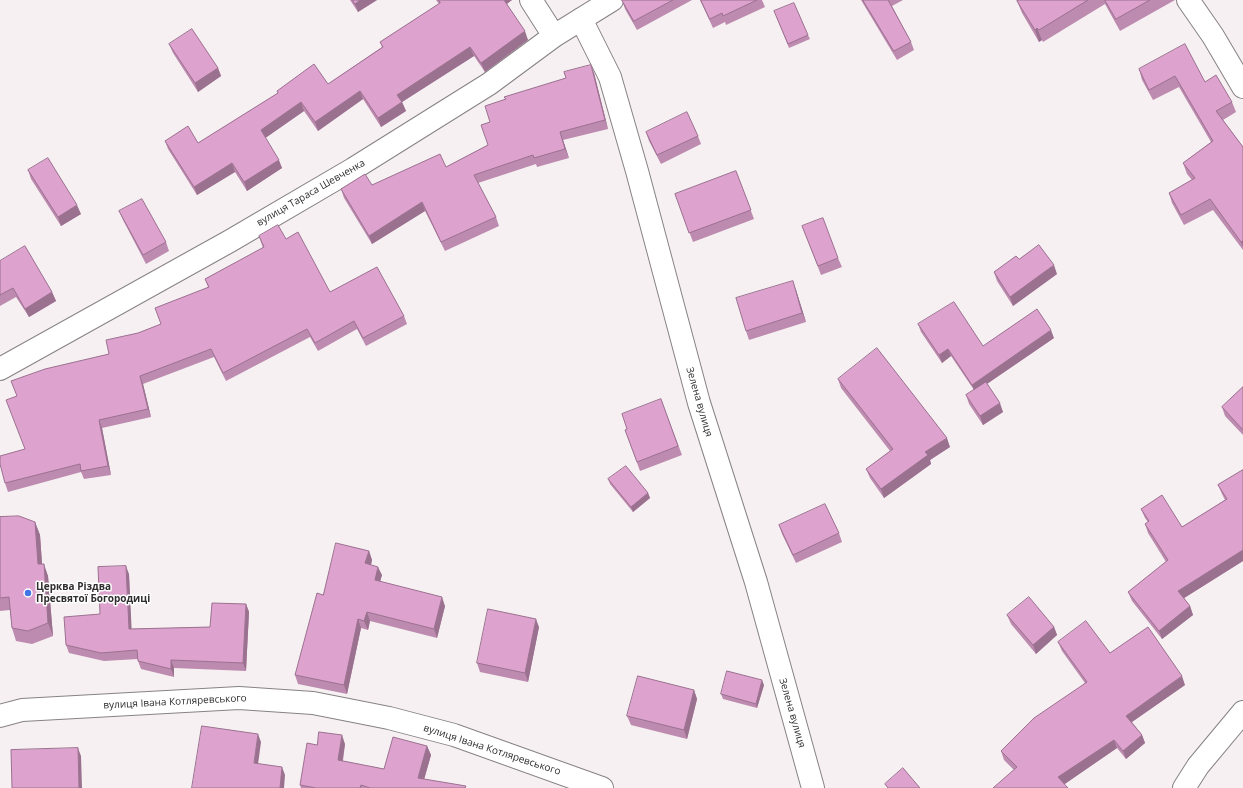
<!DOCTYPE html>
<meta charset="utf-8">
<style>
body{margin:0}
canvas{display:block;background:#f6f0f2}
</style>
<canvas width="1243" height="788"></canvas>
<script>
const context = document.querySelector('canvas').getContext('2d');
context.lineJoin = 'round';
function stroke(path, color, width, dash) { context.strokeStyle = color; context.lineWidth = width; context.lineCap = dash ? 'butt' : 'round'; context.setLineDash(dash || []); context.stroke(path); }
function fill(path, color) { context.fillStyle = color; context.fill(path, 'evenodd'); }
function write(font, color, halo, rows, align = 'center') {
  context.font = font + ' "Open Sans",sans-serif'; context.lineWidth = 3; context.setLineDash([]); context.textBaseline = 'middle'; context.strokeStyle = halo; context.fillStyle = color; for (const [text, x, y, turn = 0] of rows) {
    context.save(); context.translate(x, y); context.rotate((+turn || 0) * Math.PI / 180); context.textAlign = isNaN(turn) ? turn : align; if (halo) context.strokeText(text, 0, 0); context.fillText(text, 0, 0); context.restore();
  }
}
const minor = new Path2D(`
 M531 0 554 36
 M1188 0 1213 36 1243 87
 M581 19 610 77 637 171 699 403 756 582 813 788
 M0 369 230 241 353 169 489 84 554 36 612 0
 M0 716 22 710 239 698 313 703 389 718 454 735 602 788
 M1184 788 1198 766 1243 712`);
const wall = new Path2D(`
 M350 0H377L358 12Z
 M436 0H512L507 4 528 40 485 72 474 56 402 102 406 111 381 127 363 99 318 131 304 111 265 138 282 168 247 191 235 172 197 195 168 149 165 141 198 143 278 93 277 91 328 84 382 47 380 42 439 4Z
 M622 0H692L637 30 625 9Z
 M700 0H762L765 7 726 25 725 22 713 28Z
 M861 0H903L892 6 911 42 914 50 897 60Z
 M1020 0H1175L1120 31 1105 4 1043 42 1042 40 1039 42 1022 13 1017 1Z
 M776 16 808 35 810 39 789 48Z
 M169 44 218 68 221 76 198 92 173 53Z
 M1139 69 1205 82 1232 102 1236 112 1223 120 1243 147V250L1213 210 1184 225 1172 203 1169 193 1192 180 1187 174 1183 163 1211 142 1179 87 1153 100 1142 80Z
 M594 73 608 129 563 140 569 158 537 167 536 164 478 183 496 217 499 226 445 251 425 211 372 244 344 198 341 189 372 185 446 167 488 145 490 122 505 99 504 97Z
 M646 132 698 136 701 144 661 164 649 141Z
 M28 170 81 214 61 226 31 179Z
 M736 171 754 219 693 242 675 194Z
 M119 211 166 242 169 251 146 264 123 220Z
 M802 226 838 258 842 267 821 275Z
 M259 236 286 239 330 292 404 316 407 324 366 346 357 329 318 351 310 337 226 381 214 357 143 384 151 417 102 428 111 475 84 479 81 472 8 492 5 483 25 449 17 396 11 381 109 354 161 324 208 287 205 279 263 248Z
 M1019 259 1057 274 1013 306 997 281 994 272Z
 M0 261 52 292 56 301 29 317 16 297 0 306Z
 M796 290 806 322 749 340 746 331Z
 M918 324 983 346 1054 338 987 384 1003 412 983 425 969 404 966 395 974 390 951 356 942 363 921 332Z
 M838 379 950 447 930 460 931 464 884 498 870 478 866 469 890 451 841 388Z
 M1243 387V435L1225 416 1222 407Z
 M661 399 682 455 640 471 625 430 627 429Z
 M1243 470V561L1184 598 1190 606 1193 615 1162 639 1132 601 1128 592 1166 562 1148 533 1145 524 1148 522 1145 518 1141 509 1182 527 1225 500 1222 494 1218 485Z
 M608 479 648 493 650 498 633 512 610 484Z
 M0 517 35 522 40 535 42 564 48 576 53 636 32 644 16 641 12 628 10 610 0 611Z
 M779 525 839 533 842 542 796 563 782 534Z
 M369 551 372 560 371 565 382 575 380 581 445 606 437 638 370 621 368 630 361 628 347 694 298 684 295 675 323 595Z
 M129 574 131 629 210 627 246 604 249 612 246 671 174 668V677L141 669 138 661V659L104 661 69 653 66 645 100 614Z
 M1007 615 1054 627 1057 635 1036 654 1011 624Z
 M539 627 528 682 480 672 477 663Z
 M1058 642 1110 653 1185 685 1132 722 1142 735 1145 743 1126 759 1117 748 1064 784 1014 770 1004 760 1001 751 1085 683 1062 651Z
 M764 685 757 708 723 699 721 694Z
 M694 690 697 699 687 739 631 725 627 716Z
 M345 744 343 761 384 769 427 746 431 755 424 779 466 788H301L300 785 317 745Z`);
const shadedWall = new Path2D(`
 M360 0H377L358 12 355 4Z
 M503 0H512L505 5Z
 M1037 28 1042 40 1039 42 1035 30Z
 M525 31 528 40 485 72 481 63Z
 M470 47 474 56 402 102 406 111 381 127 378 118 397 95Z
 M591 65 594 73 608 129 605 120Z
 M218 68 221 76 198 92 195 83Z
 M360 91 363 99 318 131 315 122Z
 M301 102 304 111 264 139 261 130Z
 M560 132 563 140 569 158 565 149Z
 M279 160 282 168 247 191 244 182Z
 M232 163 235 172 197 195 194 187Z
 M422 202 425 211 372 244 369 236Z
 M77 205 81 214 61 226 58 217Z
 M1243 241V247L1241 242Z
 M1054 265 1057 274 1013 306 1010 297Z
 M793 281 796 290 806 322 802 313Z
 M52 292 56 301 29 317 25 309Z
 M1051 330 1054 338 975 392 972 385Z
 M948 349 951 356 942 363 939 355Z
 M140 376 143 384 151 417 148 409Z
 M1000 403 1003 412 983 425 980 416Z
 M99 420 102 428 111 475 108 466Z
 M947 438 950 447 930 460 931 464 884 498 881 489 925 452Z
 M648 493 650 498 633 512 631 507Z
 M35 522 40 535 43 577 38 564Z
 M1243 550V561L1181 600 1178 591Z
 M369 551 372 560 369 572 365 563Z
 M44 564 48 576 53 636 48 623Z
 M126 566 129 574 132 637 129 629Z
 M378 567 382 575 378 589 375 580Z
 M442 597 445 606 437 638 434 629Z
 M246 604 249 612 246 671 243 663Z
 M1190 606 1193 615 1162 639 1159 631Z
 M367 612 370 621 368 630 364 621Z
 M358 619 361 628 347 694 344 685Z
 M536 619 539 627 528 682 525 673Z
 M1054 627 1057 635 1036 654 1033 645Z
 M171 660 174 668V677L171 669Z
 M1182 676 1185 685 1129 724 1126 716Z
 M762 680 764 685 757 708 756 704Z
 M694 690 697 699 687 739 684 730Z
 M258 734 261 742 257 772 254 763Z
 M342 735 345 744 341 769 338 760Z
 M1142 735 1145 743 1126 759 1123 751Z
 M1114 740 1117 748 1062 786 1058 777Z
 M427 746 431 755 422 787 418 778Z
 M78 748 81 756 82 788H79Z
 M282 767 285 775 284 788H280Z`);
const building = new Path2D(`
 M353 0H360L355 4Z
 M439 0H504L525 31 481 63 470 47 397 95 402 102 378 118 360 91 315 122 301 102 261 130 279 160 244 182 232 163 194 187 165 141 188 126 198 143 278 93 277 91 314 64 328 84 383 47 380 42 440 3Z
 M622 0H673L634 21Z
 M701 0H757L723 16 722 13 710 19Z
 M863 0H888L911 42 894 51Z
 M1020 0H1088L1039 30 1037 28 1035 30 1017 1Z
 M1105 0H1150L1116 19Z
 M794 3 808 35 788 44 774 11Z
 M192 29 218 68 195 83 169 44Z
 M1185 44 1205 82 1216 75 1232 102 1216 111 1243 147V241L1241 242 1210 199 1181 215 1169 193 1195 178 1183 163 1213 141 1175 76 1149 90 1139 69Z
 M591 65 605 120 560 132 565 149 534 158 533 155 474 175 496 217 441 242 422 202 369 236 341 189 365 174 372 185 440 154 446 167 488 145 481 125 490 122 485 106 506 99 504 97 566 78 564 72Z
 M687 112 698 136 657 155 646 132Z
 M48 158 77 205 58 217 28 170Z
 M736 171 751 210 689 233 675 194Z
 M142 199 166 242 143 255 119 211Z
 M823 218 838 258 818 266 802 226Z
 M278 225 286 239 298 232 330 292 377 267 404 316 363 338 354 321 315 343 307 329 223 373 211 349 140 376 148 409 99 420 108 466 81 471 80 464 5 483 0 464V456L25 449 6 400 17 396 11 381 45 369 109 354 106 340 138 333 161 324 155 308 209 287 205 279 264 247 259 236Z
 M1039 245 1054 265 1010 297 994 272 1016 256 1019 259Z
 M25 246 52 292 25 309 13 288 0 295V261Z
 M793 281 802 313 746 331 736 298Z
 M954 302 983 346 1037 309 1051 330 972 385 948 349 939 355 918 324Z
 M877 348 947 438 925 452 928 455 881 489 866 469 893 449 838 379Z
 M986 382 1000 403 980 416 966 395Z
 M1243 387V430L1222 407Z
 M661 399 678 446 637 462 625 430 627 429 622 414Z
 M626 466 648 493 631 507 608 479Z
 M1243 470V550L1178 591 1190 606 1159 631 1128 592 1168 560 1145 524 1149 521 1141 509 1162 495 1182 527 1227 499 1218 485Z
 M825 504 839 533 793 555 779 525Z
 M19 516 35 522 38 564H44L48 623 28 631 12 628 9 597 0 598V517Z
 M336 543 369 551 365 563 378 567 375 580 442 597 434 629 367 612 364 621 358 619 344 685 295 675 317 593 323 595Z
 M126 566 129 629 210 627 212 603 246 604 243 663 171 660V669L138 661 137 650 101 653 66 645 64 617 100 614 98 567Z
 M1029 597 1054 627 1033 645 1007 615Z
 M488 609 536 619 525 673 477 663Z
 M1086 621 1110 653 1148 627 1182 676 1126 716 1142 735 1123 751 1114 740 1058 777 1068 788H993L1017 767 1001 751 1034 718 1087 682 1058 642Z
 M727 671 762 680 756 704 721 694Z
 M638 676 694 690 684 730 627 716Z
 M202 726 258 734 254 763 282 767 280 788H192Z
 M319 732 342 735 338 760 384 769 393 737 427 746 418 778 466 786 465 788H370L361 785 360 788H316L300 785 307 743 317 745Z
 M78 748 79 788H12L11 750Z
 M903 768 920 788H888L885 784Z`);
const markers = [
 [28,593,4,"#4374e5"]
];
const streetNames = [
 ["вулиця Тараса Шевченка",311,193,-30],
 ["Зелена вулиця",699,402,74],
 ["вулиця Івана Котляревського",175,702,-3],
 ["Зелена вулиця",792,713,74],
 ["вулиця Івана Котляревського",492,750,18]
];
const poiNames = [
 ["Церква Різдва",36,587],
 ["Пресвятої Богородиці",36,599]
];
stroke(minor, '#878283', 24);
stroke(minor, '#fff', 22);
fill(wall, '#be8bb0');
fill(shadedWall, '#9b7190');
fill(building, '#dda2cd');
stroke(building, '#9b7190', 1);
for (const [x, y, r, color] of markers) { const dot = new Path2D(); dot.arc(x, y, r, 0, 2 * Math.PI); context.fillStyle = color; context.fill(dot); stroke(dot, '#fff', 1.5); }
write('10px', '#2f2d2e', '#fff', streetNames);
write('bold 10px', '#2f2d2e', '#fff', poiNames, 'left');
</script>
